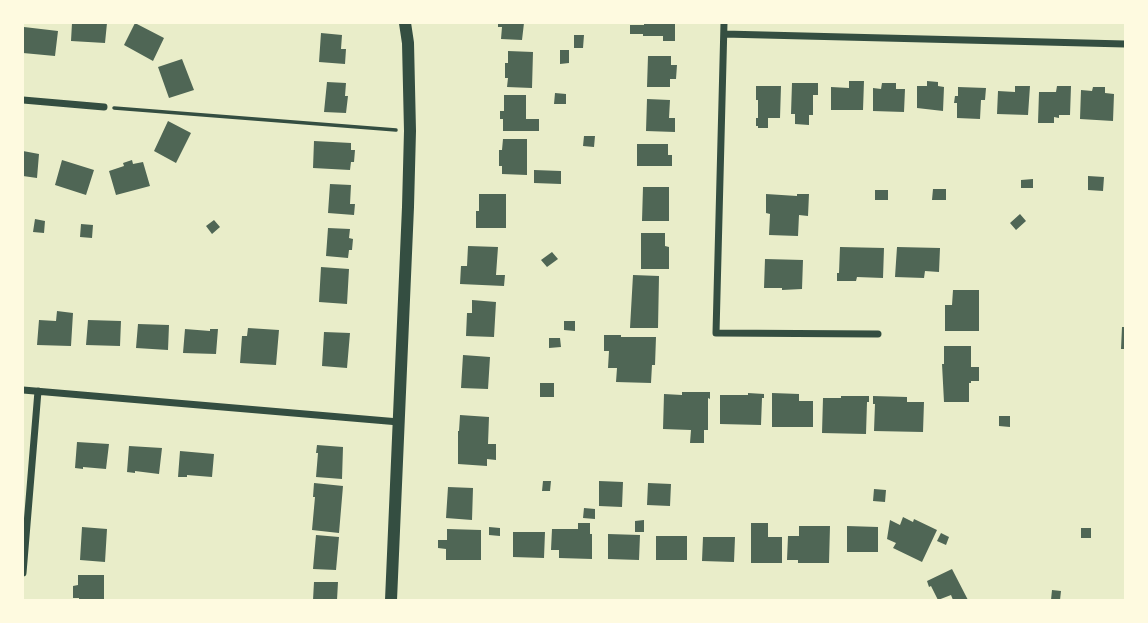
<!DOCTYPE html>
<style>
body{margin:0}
#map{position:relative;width:1148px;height:623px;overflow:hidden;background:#e9edc9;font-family:Helvetica,sans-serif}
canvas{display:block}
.frame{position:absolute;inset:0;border:24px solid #fefae0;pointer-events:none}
</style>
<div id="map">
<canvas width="1148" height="623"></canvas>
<div class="frame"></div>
</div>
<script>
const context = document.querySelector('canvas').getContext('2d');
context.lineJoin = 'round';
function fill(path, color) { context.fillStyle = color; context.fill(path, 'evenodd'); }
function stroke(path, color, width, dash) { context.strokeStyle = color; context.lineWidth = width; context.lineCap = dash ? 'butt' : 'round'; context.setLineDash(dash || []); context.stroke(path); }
const building = new Path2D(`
 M72 23H107L105 43 71 41Z
 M135 23 164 38 153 61 124 45Z
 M498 23H524L522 40 501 39 502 27H498Z
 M644 23H675V41H663V36H643V34H630V25H644Z
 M24 27 58 31 55 56 23 53Z
 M321 33 342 35 341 49H346L345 64 319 62Z
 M574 35H584L583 48H574Z
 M560 50H569V63L560 64Z
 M508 51 533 52 532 88 507 87 508 78H505V63H508Z
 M648 56H671V65H677L676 79H670V87H647Z
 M182 59 194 90 169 98 158 67Z
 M849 81H864L863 110H831V87L849 88Z
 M927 81 938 82V86L944 87 943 111 917 108V86H927Z
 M327 82 346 83 345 96H348L346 113 324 112Z
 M792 83H818V95H813V115H809V125L795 124V114H791Z
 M882 83H896V89H905L904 112 873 111V88L881 89Z
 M756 86H781L780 118H768V128H758V126H756V118H758V100H756Z
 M1015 86H1030L1028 115 997 114 998 91 1015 92Z
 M1057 86H1071L1070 115H1059V118L1054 117V123H1038L1039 92H1056Z
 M958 87 986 88 985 100H981L980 119 957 118V103H954L955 96H958Z
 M1093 87H1105V93L1114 94 1113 121 1080 119 1081 90 1092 91Z
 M555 93 566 94V104H554Z
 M504 95H526V119H539V131H503V119H500V111H504Z
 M647 99 670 100 669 118H675V132L646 131Z
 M168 121 191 133 176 163 154 151Z
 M584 136H595L594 147 583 146Z
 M503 139H527V175L502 174V166H499V150H502Z
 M314 141 351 143V150H355L354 162H351L350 170 313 168Z
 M637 144H668V155H672V166H637Z
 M23 151 39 154 37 178 23 176Z
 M62 160 94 170 86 195 55 185Z
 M132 160 133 164 143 162 150 186 116 195 109 171 124 166 123 163Z
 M534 170 561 171V184L534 183Z
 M1088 176 1104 177 1103 191 1088 190Z
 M1033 179V188H1021V180Z
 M330 184 351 185 350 204H355L354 215 328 213Z
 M643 187H669V221H642Z
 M933 189H946V200H932Z
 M875 190H888V200H875Z
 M479 194H506V228H476V211H479Z
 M766 194 797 196V194H809L808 216 799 215 798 236 769 235 770 214 766 213Z
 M1020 214 1026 221 1016 230 1010 223Z
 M35 219 45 221 44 233 33 232Z
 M214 220 220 227 212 234 206 226Z
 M81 224 93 225 92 238 80 237Z
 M328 228 350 229 349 238 353 239 352 250H349L348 258 326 256Z
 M641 233H665V246L669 247V269H641Z
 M468 246 498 247 496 275H505L504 286 460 284 461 266H467Z
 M840 247 884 248 883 278 857 277 856 281H837V273H839Z
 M897 247 940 248 939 272 925 271 924 278 895 277Z
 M552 252 558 259 547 267 541 260Z
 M765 259 803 260 802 289 782 290V288H764Z
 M321 267 349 269 347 304 319 302Z
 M633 275 659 276 658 328H630Z
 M953 290H979V331H945V305H952Z
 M472 300 496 302 494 337 466 336 467 313H472Z
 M57 311 73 313 71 346 37 345 39 320 56 321Z
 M88 320 121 321 120 346 86 345Z
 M564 321H575V331L564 330Z
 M138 324 169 325 168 350 136 348Z
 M1122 327H1125V349H1121Z
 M248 328 279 330 276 365 240 363 242 336H247Z
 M185 329 210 331V329H218L216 354 183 353Z
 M324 332 350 333 347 368 322 366Z
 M604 335H621V337H656L655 365H652L651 383 616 382 617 368H608L609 351H604Z
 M549 338H560L561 347 549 348Z
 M944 346H971V367H979V381H971V383H969V402H944L942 364H944Z
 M463 355 490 357 488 389 461 388Z
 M540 383H554V397H540Z
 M682 392H710V399L708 398V430H704V443H690L691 430 663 429 664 394 682 395Z
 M748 393 764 394V398H762L761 425 720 424V395H748Z
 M772 393 799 394V401H813V427H772Z
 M841 396H869V402H867L866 434 822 433 823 398H841Z
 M873 396 907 397V402H924L923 432 874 431 875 404H873Z
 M460 415 489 417 488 444H496V460L487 459V466L458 464V431H459Z
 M999 416H1010V427L999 426Z
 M77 442 109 444 106 469 83 467V469L75 468Z
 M317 445 343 447 342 479 316 477 318 453H316Z
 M129 446 162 448 159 474 135 471V473L127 472Z
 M180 451 214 454 212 477 187 475V477H178Z
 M543 481H551L550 491H542Z
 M599 481 623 482 622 507 599 506Z
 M314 483 343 486 339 533 312 530 315 497H313Z
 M648 483 671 484 670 506 647 505Z
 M448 487 473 488 472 520 446 518Z
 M874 489 886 490 885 502 873 501Z
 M584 508 595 509V519L583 518Z
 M903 517 913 522 914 519 937 530 922 562 893 548 896 543 887 539 890 520 900 525Z
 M644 520V532H635V521Z
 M578 523H590V534H592V559L559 558V550H551L552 529H578Z
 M751 523H768V537H782V563H751Z
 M799 526H830L829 563H798V560H787L788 536H799Z
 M847 526 878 527V552H847Z
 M82 527 107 529 105 562 80 560Z
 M489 527 500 528V536L489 535Z
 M1081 528H1091V538H1081Z
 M447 529 481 530V560H446V549L438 548V540H447Z
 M513 532H545L544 558 513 557Z
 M941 533 949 537 946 545 937 541Z
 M608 534 640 535 639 560 608 559Z
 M316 535 339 537 336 570 313 569Z
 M656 536H687V560H656Z
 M703 537H735L734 562 702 561Z
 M952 569 968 600H953L951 595 938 600 931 586 929 587 927 581Z
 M78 575H104V600H79V598H73V586L78 585Z
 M314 582H338L337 600H313Z
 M1052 590 1061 591 1060 600H1051Z`);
const path = new Path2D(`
 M114 108 396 130`);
const minor = new Path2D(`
 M724 23 716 333 878 334
 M724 34 1125 44
 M23 100 104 107
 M23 390 399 422
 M23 573 38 391`);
const tertiary = new Path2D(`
 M391 600 408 207 410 131 408 43 405 23`);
fill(building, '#4f6655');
stroke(path, '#344e41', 3.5);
stroke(minor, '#344e41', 7);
stroke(tertiary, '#344e41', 12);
</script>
